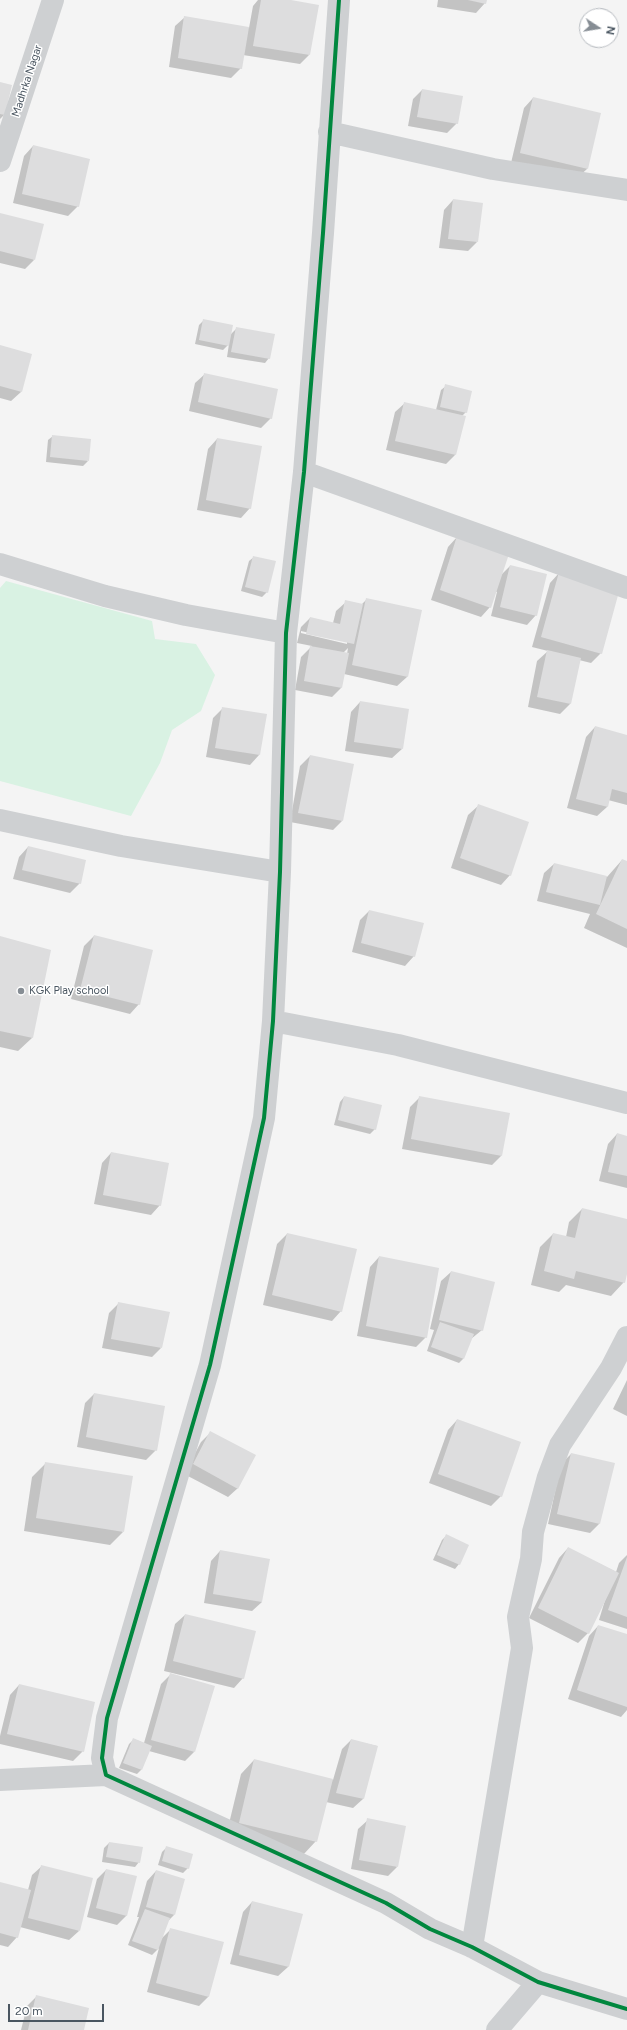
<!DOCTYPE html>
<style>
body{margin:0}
#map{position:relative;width:627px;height:2030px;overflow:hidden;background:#f4f4f4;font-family:Figtree,sans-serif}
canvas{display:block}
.north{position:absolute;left:579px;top:8px;width:40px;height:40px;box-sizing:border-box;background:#fff;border:1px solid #b7bbc0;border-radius:50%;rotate:102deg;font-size:11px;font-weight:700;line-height:16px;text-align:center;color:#4a5661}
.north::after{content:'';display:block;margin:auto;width:14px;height:18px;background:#868d94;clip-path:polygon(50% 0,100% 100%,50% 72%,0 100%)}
.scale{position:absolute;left:8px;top:2004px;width:96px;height:18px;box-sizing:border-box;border:2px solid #4a5661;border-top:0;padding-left:5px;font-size:12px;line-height:14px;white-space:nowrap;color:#4a5661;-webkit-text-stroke:3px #fff;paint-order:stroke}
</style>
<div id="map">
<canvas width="627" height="2030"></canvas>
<div class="north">N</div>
<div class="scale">20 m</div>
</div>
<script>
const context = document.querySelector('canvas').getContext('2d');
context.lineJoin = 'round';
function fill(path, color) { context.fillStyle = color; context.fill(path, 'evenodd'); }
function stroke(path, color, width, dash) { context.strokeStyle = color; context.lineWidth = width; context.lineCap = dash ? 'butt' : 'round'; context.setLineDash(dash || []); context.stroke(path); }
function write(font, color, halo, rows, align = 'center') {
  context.font = font + ' Figtree,sans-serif'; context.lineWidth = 3; context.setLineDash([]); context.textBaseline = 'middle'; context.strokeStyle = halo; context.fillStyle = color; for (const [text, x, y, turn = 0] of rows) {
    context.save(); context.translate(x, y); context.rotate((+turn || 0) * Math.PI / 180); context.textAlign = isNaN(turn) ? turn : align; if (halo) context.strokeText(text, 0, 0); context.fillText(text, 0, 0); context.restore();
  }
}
const green = new Path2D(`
 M6 581 152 621 155 639 196 644 215 675 201 711 172 730 160 763 131 816 0 781V588Z`);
const shadow = new Path2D(`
 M258 0H285L309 55 300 64 243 55 241 68 231 78 169 67 175 26 185 17 249 28 253 6Z
 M438 0H486L485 3 476 13 437 7Z
 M0 83 4 115 0 119Z
 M422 90 457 123 447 133 408 126 413 99Z
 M533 98 599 114 587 169 577 178 511 163 524 108Z
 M33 146 78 206 68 216 13 203 24 156Z
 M453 200 477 242 468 251 439 248 444 210Z
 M0 214 34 260 25 269 0 263Z
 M204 320 231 334 236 329 269 358 265 363 227 357 229 344 223 350 195 344 199 325Z
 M0 346 21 392 11 401 0 398Z
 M205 374 271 418 261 428 189 411 195 383Z
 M446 386 466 412 462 416 455 455 446 464 386 450 395 412 405 403 436 410 441 390Z
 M53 436 88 461 83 466 46 462 48 440Z
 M217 439 250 508 241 518 197 510 208 449Z
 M457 537 500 576 510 566 536 615 527 625 491 616 497 592 495 591 490 607 481 617 431 600 448 547Z
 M254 557 267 592 262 597 241 591 249 561Z
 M559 573 601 653 591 663 579 660 570 704 560 714 528 707 537 661 548 651 532 647 550 583Z
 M367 599 421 611 407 677 397 686 344 674 341 688 332 697 295 690 301 657 312 646 297 643 301 627 310 618 333 623 336 611 346 602 361 605ZM301 631 347 642V644L301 633ZM348 648 347 654 343 653Z
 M360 702 402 749 392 758 345 751 351 712Z
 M223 708 266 715 259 755 250 765 206 757 213 718Z
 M595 727 627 736V805L608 800 607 807 597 816 567 808 586 737Z
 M310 756 342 821 333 830 290 822 300 766Z
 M478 806 510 875 501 885 451 868 468 815Z
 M28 847 80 883 70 893 13 879 19 857Z
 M622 860 627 862V948L584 928 590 914 537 901 544 873 554 864 607 877Z
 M369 911 414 956 405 966 352 952 360 920Z
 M94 936 139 1004 130 1014 71 999 84 946Z
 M0 937 32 1038 18 1051 0 1047Z
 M344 1097 375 1129 370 1134 334 1125 340 1102Z
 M420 1097 509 1114 501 1156 492 1165 402 1149 410 1107Z
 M617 1134 627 1137V1188L599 1181 608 1144Z
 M111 1153 160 1205 151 1215 94 1204 102 1163Z
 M582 1209 627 1220V1270L624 1282 611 1296 566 1285 559 1292 531 1285 540 1247 553 1234 566 1237 569 1222Z
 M287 1234 341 1311 332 1321 263 1305 277 1244Z
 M379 1257 426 1337 416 1347 357 1336 370 1267Z
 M451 1272 482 1330 471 1339 463 1359 459 1363 427 1351 434 1330 430 1329 441 1281Z
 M119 1303 161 1348 152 1357 102 1348 109 1313Z
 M627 1380V1416L613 1409Z
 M94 1394 156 1450 146 1460 77 1447 85 1403Z
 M457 1420 501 1496 491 1506 429 1483 448 1430Z
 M211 1432 238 1488 228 1497 184 1474 201 1442Z
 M571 1454 613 1464 599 1524 590 1533 548 1524 561 1464Z
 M46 1463 123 1532 110 1545 24 1531 32 1477Z
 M446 1536 459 1564 455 1569 433 1560 442 1540Z
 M568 1548 616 1572 619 1563 627 1555V1629L599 1620 606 1597 588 1633 578 1643 529 1618 559 1558Z
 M220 1551 262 1602 252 1611 204 1603 211 1561Z
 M185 1615 243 1678 234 1688 164 1671 175 1624Z
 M598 1626 627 1636V1710L621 1717 568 1699 589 1636Z
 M171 1674 194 1752 185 1761 149 1751 141 1770 137 1774 119 1768 129 1744 134 1739 144 1743 161 1684Z
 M19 1685 83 1751 73 1761 0 1744V1736L10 1695Z
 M351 1740 377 1746 363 1799 353 1808 326 1802 316 1841 303 1855 226 1836 241 1774 254 1760 333 1780 342 1749Z
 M368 1820 397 1867 388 1876 351 1869 358 1829Z
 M109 1843 139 1862 135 1867 102 1862 104 1848Z
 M166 1848 188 1868 183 1873 158 1865 162 1852Z
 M42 1866 79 1931 69 1940 20 1927 17 1937 8 1947 0 1945V1883L28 1890 32 1875Z
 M106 1870 127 1915 117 1925 87 1917 97 1879Z
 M156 1871 174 1915 168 1921 161 1939 171 1929 209 1996 199 2006 147 1992 159 1948 152 1955 128 1945 139 1917H137L147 1881Z
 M252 1902 301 1914 288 1967 278 1976 230 1964 243 1912Z
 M37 1996 83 2030H21L27 2006Z`);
const building = new Path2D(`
 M261 0H291L319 5 310 55 253 46Z
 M468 0H487L486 4Z
 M184 16 249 27 242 69 178 58Z
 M0 82 12 85 5 115 0 114Z
 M422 89 463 96 458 124 417 117Z
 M533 97 601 113 588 169 520 153Z
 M33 145 90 159 79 207 22 194Z
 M453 199 483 203 478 242 448 239Z
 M0 213 44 224 35 260 0 251Z
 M203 319 233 325 229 346 199 340Z
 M236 327 275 334 270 359 231 352Z
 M0 345 32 354 22 392 0 386Z
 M204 373 278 389 272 419 198 402Z
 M445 384 472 391 467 413 440 407Z
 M404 402 466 416 456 455 395 441Z
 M52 435 91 439 89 461 50 457Z
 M217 438 262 446 251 509 206 500Z
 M457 536 509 554 491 608 440 590Z
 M253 556 276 561 268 593 245 587Z
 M510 565 547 574 537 616 500 607Z
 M559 572 620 588 602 654 541 637Z
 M366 598 422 610 408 677 352 665Z
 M345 600 363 604 354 644 306 634 310 617 340 624Z
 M310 646 349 653 342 688 304 681Z
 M547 650 581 658 571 704 537 697Z
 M360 701 409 709 403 749 354 742Z
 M222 707 267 714 260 755 215 748Z
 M595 726 627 735V793L612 789 608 807 576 799Z
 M310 755 354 764 343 821 298 813Z
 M478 804 529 822 511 876 460 858Z
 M28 846 86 860 81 884 22 870Z
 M622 859 627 861V929L596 914Z
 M554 863 607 876 600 905 546 892Z
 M369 910 424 923 415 957 361 943Z
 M94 935 153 950 140 1005 80 990Z
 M0 936 51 950 33 1038 0 1031Z
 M344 1096 382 1105 376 1130 338 1120Z
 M419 1096 510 1113 502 1156 411 1139Z
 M617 1133 627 1136V1176L608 1172Z
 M111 1152 169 1163 161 1206 103 1195Z
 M582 1208 627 1219V1274L625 1283 576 1271 574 1279 544 1271 553 1233 575 1238Z
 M287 1233 357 1249 342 1312 272 1295Z
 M379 1256 439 1268 427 1338 366 1326Z
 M451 1271 495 1282 483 1331 439 1320Z
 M118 1302 170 1312 162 1348 111 1339Z
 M440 1322 474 1334 464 1359 431 1347Z
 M94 1393 165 1406 157 1451 86 1437Z
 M457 1419 521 1442 502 1497 438 1474Z
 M210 1431 256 1455 238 1489 193 1464Z
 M571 1453 615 1463 600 1524 557 1514Z
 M45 1462 133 1476 124 1532 36 1518Z
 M446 1534 469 1545 460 1565 437 1555Z
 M568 1547 619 1573 589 1634 538 1608Z
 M220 1550 270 1559 262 1602 213 1594Z
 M627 1557V1617L608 1610Z
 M185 1614 256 1631 244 1679 173 1661Z
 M598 1625 627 1634V1707L577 1690Z
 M170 1673 215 1686 195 1752 151 1740Z
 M19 1684 95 1702 84 1752 7 1734Z
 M133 1738 152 1746 142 1770 123 1763Z
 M351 1739 378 1746 364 1799 336 1793Z
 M254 1759 333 1779 317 1842 239 1823Z
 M367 1818 406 1826 398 1867 359 1860Z
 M109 1842 143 1847 140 1863 106 1857Z
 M166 1846 193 1854 189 1869 162 1861Z
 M41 1865 93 1878 80 1931 28 1918Z
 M106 1869 137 1876 127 1916 96 1908Z
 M156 1870 185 1879 175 1915 146 1907Z
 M0 1882 31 1890 18 1938 0 1933Z
 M252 1901 303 1914 289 1967 239 1955Z
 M145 1909 170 1918 158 1950 132 1941Z
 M170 1928 224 1942 209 1997 156 1983Z
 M36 1995 89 2008 84 2030H28Z`);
const minor = new Path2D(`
 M339 0 323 233 304 472 286 633 280 872 273 1021 264 1118 210 1365 107 1718 102 1758 106 1775 386 1903 430 1929 472 1947 538 1982 627 2009
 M329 132 493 169 627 190
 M304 472 627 588
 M0 564 105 596 186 615 286 633
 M0 820 121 846 280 872
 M273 1021 398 1045 627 1103
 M0 1780 106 1775
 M472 1947 522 1648 518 1617 531 1559 533 1532 548 1477 560 1445 611 1368 627 1337
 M497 2030 538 1982`);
const tertiary = new Path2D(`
 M0 161 53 0`);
const cycleway = new Path2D(`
 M339 0 323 233 304 472 286 633 280 872 273 1021 264 1118 210 1365 107 1718 102 1758 106 1775 386 1903 430 1929 472 1947 538 1982 627 2009`);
const markers = [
 [21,991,4,"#868d94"]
];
const streetNames = [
 ["Madhrka Nagar",27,81,-72]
];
const poiNames = [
 ["KGK Play school",29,991]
];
fill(green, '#d9f2e3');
fill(shadow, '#0003');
fill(building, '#ddddde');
stroke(minor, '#ced0d2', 22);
stroke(tertiary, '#ced0d2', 22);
stroke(cycleway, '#00873e', 4);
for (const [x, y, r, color] of markers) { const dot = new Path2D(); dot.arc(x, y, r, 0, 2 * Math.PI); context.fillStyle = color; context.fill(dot); stroke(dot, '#fff', 1.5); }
write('11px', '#4a5661', '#fff', streetNames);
write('11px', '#4a5661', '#fff', poiNames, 'left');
</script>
